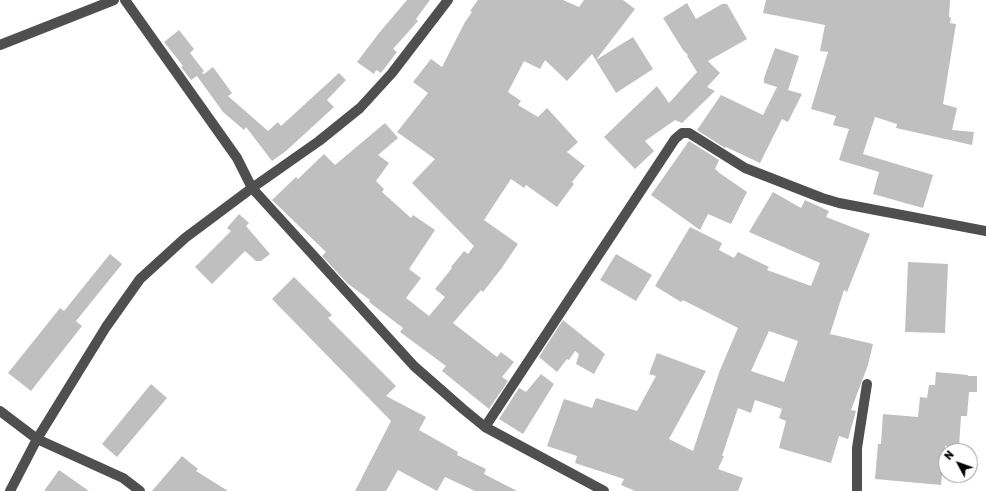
<!DOCTYPE html>
<style>
body{margin:0}
#map{position:relative;width:986px;height:491px;overflow:hidden;background:#fff;font-family:Rubik,sans-serif}
canvas{display:block}
.north{position:absolute;left:938px;top:443px;width:40px;height:40px;box-sizing:border-box;background:#fff;border:1px solid #999;border-radius:50%;rotate:311deg;font-size:11px;font-weight:700;line-height:16px;text-align:center;color:#000}
.north::after{content:'';display:block;margin:auto;width:14px;height:18px;background:#000;clip-path:polygon(50% 0,100% 100%,50% 72%,0 100%)}
</style>
<div id="map">
<canvas width="986" height="491"></canvas>
<div class="north">N</div>
</div>
<script>
const context = document.querySelector('canvas').getContext('2d');
context.lineJoin = 'round';
function fill(path, color) { context.fillStyle = color; context.fill(path, 'evenodd'); }
function stroke(path, color, width, dash) { context.strokeStyle = color; context.lineWidth = width; context.lineCap = dash ? 'butt' : 'round'; context.setLineDash(dash || []); context.stroke(path); }
const building = new Path2D(`
 M407 0H430L416 19 418 21 393 49 397 52 381 73 376 70 374 74 357 62 379 33Z
 M478 0H563L579 7 584 0H623L635 9 596 60 633 37 653 69 616 93 592 54 567 81 545 60 540 69 524 61 508 92 521 101 518 105 538 117 547 108 578 142 567 152 585 166 572 182 574 184 557 207 526 185 524 188 511 179 484 220 518 244 501 269 483 292 481 290 453 323 497 357 501 352 514 362 502 377 508 381 489 409 442 371 446 366 400 332 403 328 369 302 370 300 347 283 322 256 326 252 272 200 296 177 298 179 324 154 335 165 385 123 398 138 378 155 389 163 376 181 384 189 382 192 411 218 413 215 435 230 409 269 421 278 406 298 429 316 445 297 435 289 452 268 451 267 464 251 468 254 474 246 412 183 435 159 397 132 428 93 413 82 431 59 442 67 465 22 472 12 470 11Z
 M766 0H950L949 17 951 18 950 23 956 24 943 104 957 108 952 130 974 132 972 145 896 128 897 124 875 117 863 154 933 175 923 208 873 194 879 172 839 160 849 129 833 125 836 116 811 109 828 52 820 51 825 25 763 13Z
 M687 3 696 19 722 4H727L747 39 708 61 720 73 707 87 715 91 682 123 675 120 645 141 654 151 635 169 604 137 657 86 669 103 697 72 687 56 688 55 683 50 663 18Z
 M179 30 194 49 190 53 204 71 202 73 204 74 213 67 232 93 228 96 268 131 278 122 281 126 339 73 346 80 327 100 334 107 286 151 272 161 246 127 244 130 223 112 197 76 191 80 181 67 183 66 164 42Z
 M775 48 799 56 788 90 802 94 788 122 782 119 760 163 726 147 725 148 697 130 721 95 763 115 777 87 764 83V78Z
 M689 141 719 160 715 169 718 171V172L747 192 731 224 708 214 700 230 651 195Z
 M773 192 801 208 805 200 829 211 826 217 870 234 847 292 844 290 830 334 873 344 868 365 851 410 856 411 848 439 839 436 831 463 779 448 786 421 779 418 782 409 755 400 751 413 738 408 722 456H724L718 469 743 478 738 491H635L621 485 624 479 575 463 577 456 547 446 564 399 592 408 596 398 637 411 656 376 649 374 657 353 706 371 669 439 693 451 720 370 738 328 683 300 681 302 655 286 690 227 722 243 719 250 734 258 738 252 769 267 767 270 811 286 820 263 749 232ZM769 331 798 341 784 382 751 371Z
 M239 214 249 223 246 226 270 254 261 261H256L245 251 212 284 195 267 231 231 227 228Z
 M110 254 122 264 76 321 82 326 31 391 8 373 60 308 64 311Z
 M616 254 652 275 636 301 600 280Z
 M908 262 948 264 945 333 905 332Z
 M294 277 332 315 328 318 396 386 386 396 426 417 419 430 458 452 457 455 486 469 484 474 517 491H475L445 477 437 491 398 470 386 491H355L391 421 272 299Z
 M563 320 605 354 594 374 576 364 579 354 575 351 569 360 567 359 557 372 539 357Z
 M936 372 968 375V376H977V392H969L967 416H961L959 447 945 446 941 485 875 479 878 444H881L883 414 918 417 920 397 927 398 929 385H935Z
 M541 374 554 384 523 434 499 419 519 388 526 392Z
 M151 384 167 398 117 457 102 444Z
 M182 456 198 469 196 471 228 491H152Z
 M59 470 89 491H44Z`);
const minor = new Path2D(`
 M125 0 237 158 252 188 414 366 463 409 485 427 604 491
 M0 45 114 0
 M0 411 37 439 123 478 140 491
 M485 427 675 139 682 133H689L745 168 822 198 839 203 986 231
 M10 491 37 439 106 327 140 279 185 238 252 188 319 141 360 108 392 73 448 0
 M857 491V448L867 384`);
fill(building, '#bfbfbf');
stroke(minor, '#4f4f4f', 10);
</script>
